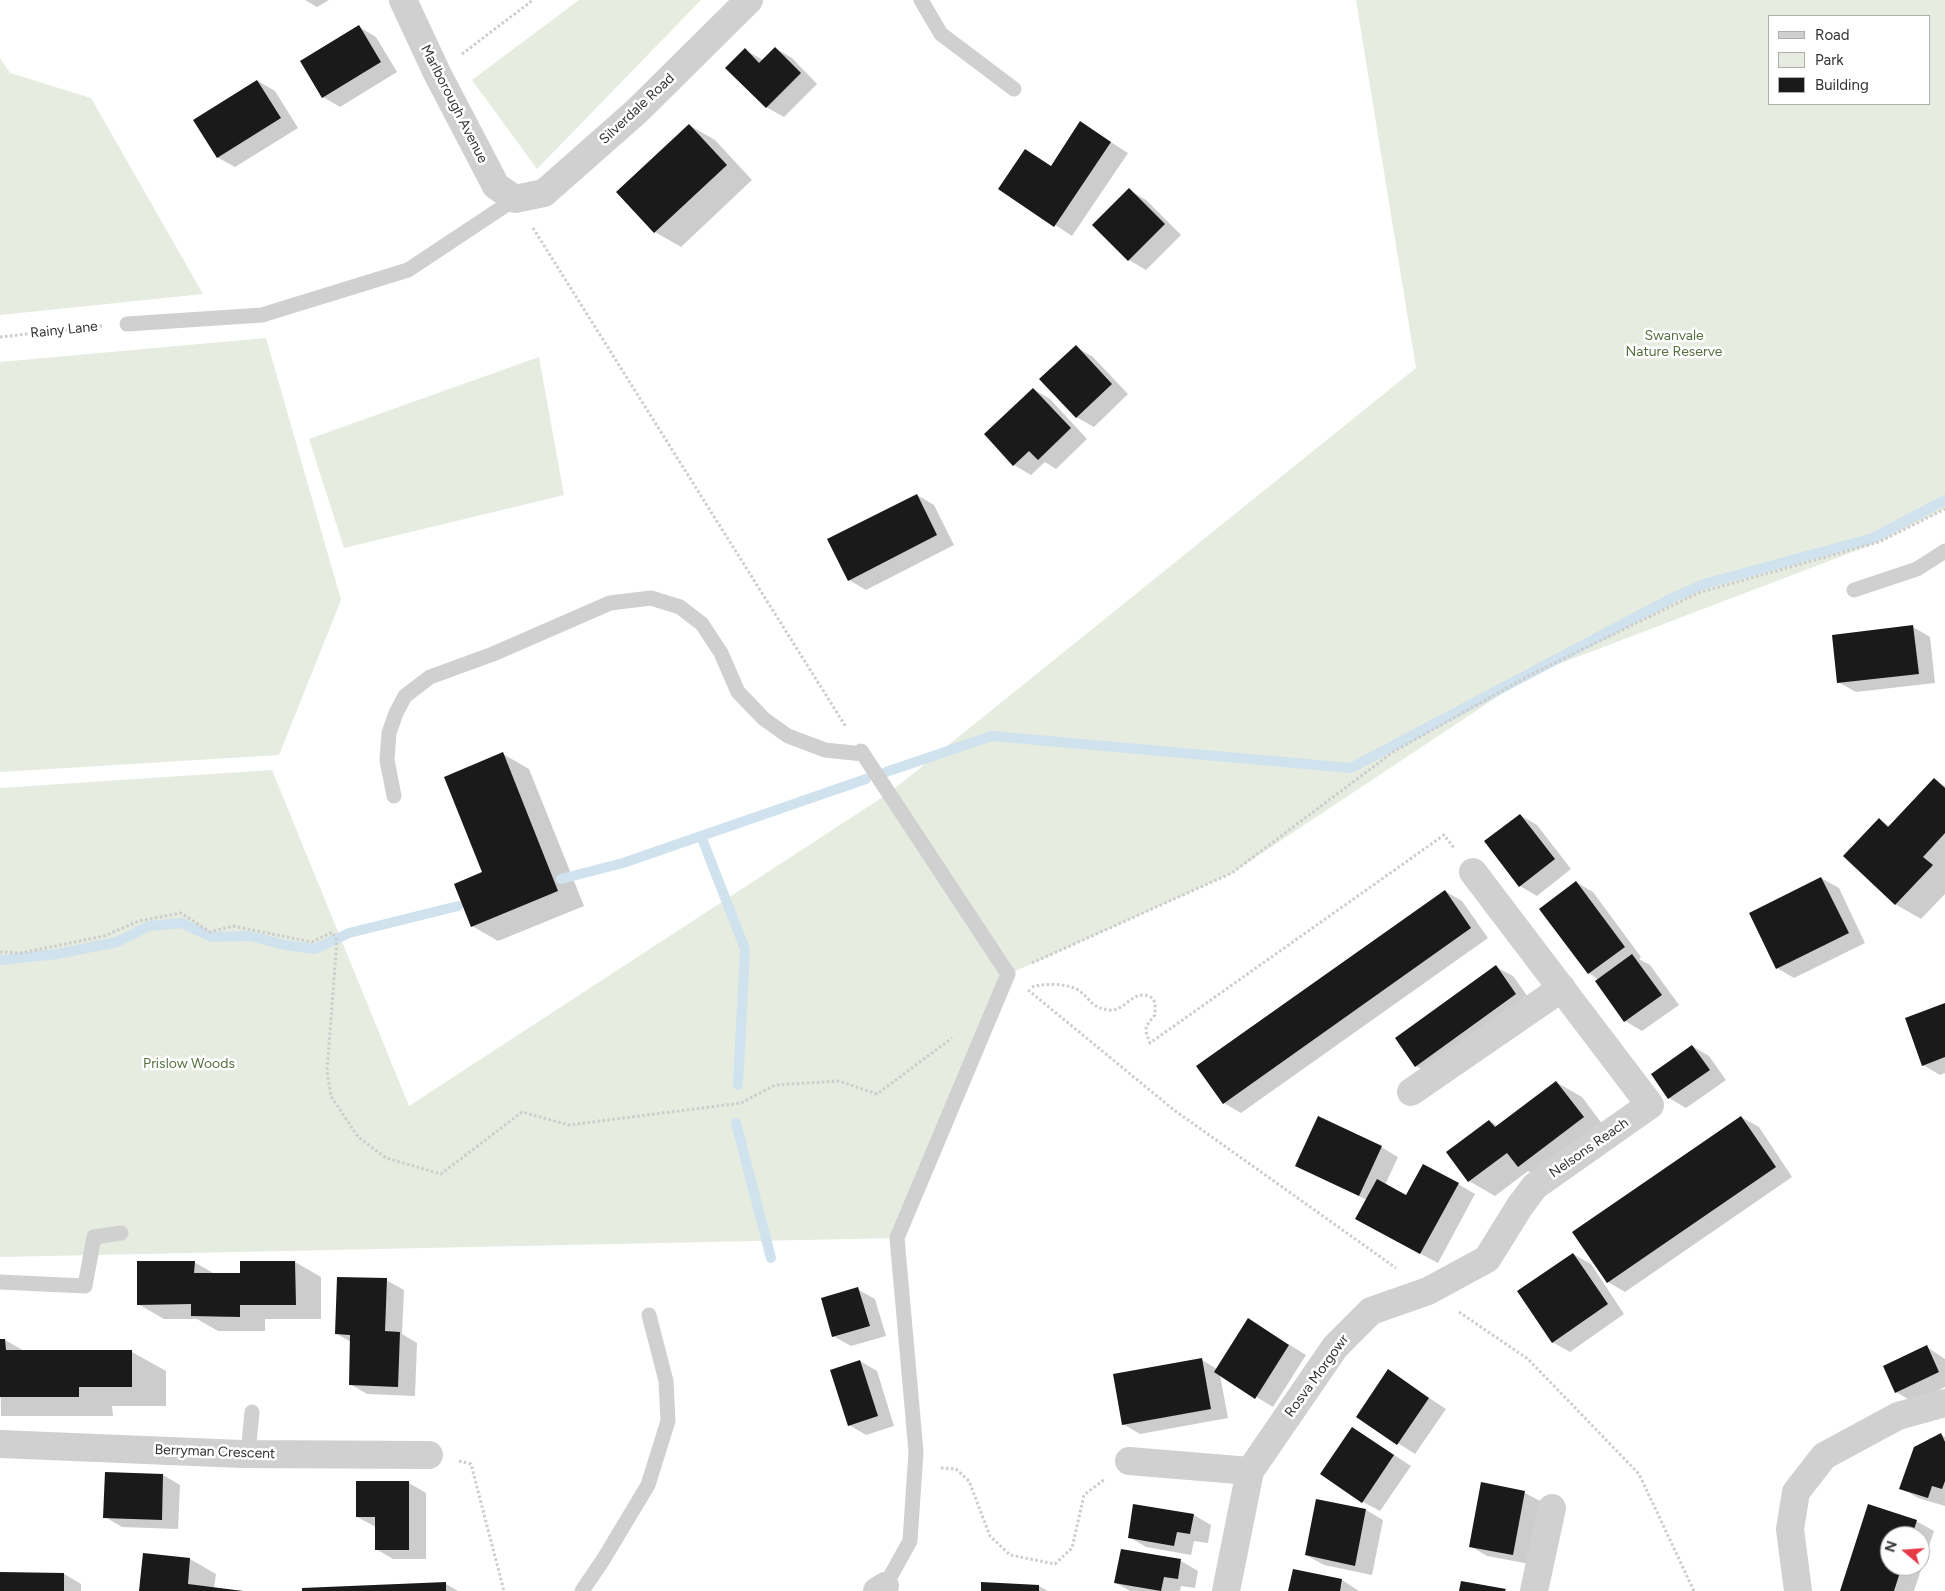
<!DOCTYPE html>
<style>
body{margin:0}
#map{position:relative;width:1945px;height:1591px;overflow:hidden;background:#fff;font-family:Figtree,sans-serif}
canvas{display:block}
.legend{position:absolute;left:1768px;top:15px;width:162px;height:90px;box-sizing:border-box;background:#fff;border:1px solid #adadad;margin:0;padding:6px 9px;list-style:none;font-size:15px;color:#333}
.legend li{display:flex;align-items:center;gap:10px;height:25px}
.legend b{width:25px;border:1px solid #adadad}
.north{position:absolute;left:1880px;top:1526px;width:50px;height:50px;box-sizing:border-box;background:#fff;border:1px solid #adadad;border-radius:50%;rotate:288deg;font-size:14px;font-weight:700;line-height:20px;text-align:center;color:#333}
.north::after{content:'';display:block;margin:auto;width:18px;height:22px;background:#e63946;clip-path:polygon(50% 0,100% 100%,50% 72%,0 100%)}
</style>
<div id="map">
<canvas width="1945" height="1591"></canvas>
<ul class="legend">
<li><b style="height:6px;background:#d0d0d0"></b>Road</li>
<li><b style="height:14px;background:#e6ecdf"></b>Park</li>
<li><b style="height:14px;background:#1a1a1a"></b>Building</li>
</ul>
<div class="north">N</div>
</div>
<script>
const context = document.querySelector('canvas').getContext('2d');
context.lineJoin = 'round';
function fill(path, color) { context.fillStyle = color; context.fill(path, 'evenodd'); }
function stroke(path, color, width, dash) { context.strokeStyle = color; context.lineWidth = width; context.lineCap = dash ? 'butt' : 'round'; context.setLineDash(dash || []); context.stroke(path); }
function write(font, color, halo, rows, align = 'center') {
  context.font = font + ' Figtree,sans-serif'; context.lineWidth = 5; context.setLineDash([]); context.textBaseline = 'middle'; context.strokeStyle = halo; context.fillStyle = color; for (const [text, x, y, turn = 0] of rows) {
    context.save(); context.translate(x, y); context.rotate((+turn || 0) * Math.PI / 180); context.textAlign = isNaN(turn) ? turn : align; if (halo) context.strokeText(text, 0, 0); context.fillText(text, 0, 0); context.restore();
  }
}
const green = new Path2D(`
 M579 0H701L537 169 472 80Z
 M1356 0H1945V509L1879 542 1530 675 1232 873 1009 974 897 1238 0 1257V788L272 770 409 1106 889 793 1416 368ZM1769 16H1929V104H1769Z
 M0 58 10 73 91 98 203 294 0 315Z
 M266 338 341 600 279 755 0 772V362Z
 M539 357 564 495 344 548 309 439Z`);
const shadow = new Path2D(`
 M305 0H329L317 7Z
 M359 27 376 37 397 72 340 107 323 97Z
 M775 48 792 58 817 84 784 117 766 107 745 50 763 60Z
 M258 81 275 91 298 128 235 167 217 157Z
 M1081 123 1128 153 1072 236 1000 189 1052 167Z
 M689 125 715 140 752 180 681 247 655 232 618 192Z
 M1129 190 1146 200 1181 235 1146 270 1129 260 1094 225Z
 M1076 347 1093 357 1128 394 1094 427 1076 417Z
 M1033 389 1050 399 1087 439 1056 469 1045 462 1031 475 1014 465Z
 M917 495 934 505 954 545 866 590 849 580Z
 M1913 627 1930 637 1935 683 1856 692 1838 682Z
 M503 754 529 769 584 906 498 941 472 926 484 873Z
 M1935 780 1945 786V894L1921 919 1895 904 1879 820 1891 827Z
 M1520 815 1537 825 1571 869 1537 896 1520 886Z
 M1821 878 1839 888 1865 943 1794 978 1777 968Z
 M1576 882 1593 892 1641 957 1639 959 1650 965 1679 1005 1642 1031 1625 1021 1597 981 1599 980 1589 973Z
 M1445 891 1462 901 1488 938 1241 1113 1224 1103Z
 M1496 967 1513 976 1533 1004 1433 1076 1416 1066Z
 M1945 1005V1073L1940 1075 1923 1065Z
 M1692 1046 1709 1056 1726 1080 1686 1108 1669 1098Z
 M1556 1082 1582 1097 1609 1133 1544 1181 1528 1171 1495 1196 1469 1181 1489 1121 1498 1126Z
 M1741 1117 1759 1127 1792 1177 1625 1292 1608 1282Z
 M1381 1147 1398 1157 1385 1185 1406 1196 1458 1184 1475 1194 1438 1263 1374 1229 1367 1200 1297 1166Z
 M1573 1254 1591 1264 1624 1314 1570 1352 1552 1342Z
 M194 1262 215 1274H241V1262H295L321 1277V1319H265V1331H218L197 1319H164L138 1304Z
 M386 1280 404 1290 402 1334 417 1343 415 1396 367 1394 350 1384 351 1342 337 1334Z
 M857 1289 875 1299 886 1336 851 1346 833 1336Z
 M1265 1330 1306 1355 1273 1407 1220 1375 1228 1418 1140 1434 1123 1424 1202 1360 1217 1369Z
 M0 1340H5L24 1351 132 1352 166 1371V1406H112L113 1416H1Z
 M1927 1347 1945 1359V1387L1913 1402 1896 1392Z
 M860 1361 877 1371 894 1426 866 1435 849 1425Z
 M1388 1371 1446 1409 1415 1454 1357 1417Z
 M1353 1428 1411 1466 1380 1511 1363 1502Z
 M1941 1435 1945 1437V1506L1918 1498 1901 1488Z
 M163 1475 180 1485 178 1529 122 1527 105 1517Z
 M409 1483 426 1493V1559H393L376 1549V1527L357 1517Z
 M1482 1484 1525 1493 1542 1502 1530 1564 1487 1556 1470 1546Z
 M1869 1506 1916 1521 1934 1531 1914 1591H1842ZM1890 1536H1920V1566H1890Z
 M1366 1510 1383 1520 1372 1575 1324 1565 1306 1555Z
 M1194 1515 1211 1525 1208 1543 1194 1541 1191 1555 1146 1547 1129 1537Z
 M190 1559 216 1574 214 1588 244 1591H140Z
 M1181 1561 1198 1571 1195 1588 1181 1586 1180 1591H1130L1116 1583Z
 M0 1573 64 1574 81 1584V1591H0Z
 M1342 1580 1359 1591H1289Z
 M446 1584 458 1591H303Z
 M1039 1586 1048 1591H982Z`);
const stream = new Path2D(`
 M886 772 992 736 1351 768 1672 598 1704 584 1873 538 1945 500
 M701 836 745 949 738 1085
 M561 879 623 863 866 779
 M0 960 57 954 117 942 149 926 182 923 211 937 250 936 285 945 315 949 349 933 458 906
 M736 1123 771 1258`);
const building = new Path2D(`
 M359 25 381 62 322 98 300 61Z
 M775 47 801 73 766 108 725 68 745 48 759 63Z
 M257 80 281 118 217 158 193 120Z
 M1080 121 1111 142 1054 227 998 189 1025 149 1051 166Z
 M689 124 727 165 654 233 616 192Z
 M1129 188 1165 224 1128 261 1092 225Z
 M1076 345 1112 384 1076 418 1039 379Z
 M1033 388 1071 428 1038 460 1029 451 1013 466 984 434Z
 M917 494 937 535 848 581 827 539Z
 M1913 625 1919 674 1837 683 1832 635Z
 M503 752 558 891 471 927 454 884 482 872 444 777Z
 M1934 778 1945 788V833L1923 857 1933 865 1895 905 1843 856 1879 818 1888 827Z
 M1520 814 1555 859 1519 887 1484 841Z
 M1821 877 1849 933 1776 969 1749 913Z
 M1576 881 1625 947 1588 974 1539 909Z
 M1445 890 1471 928 1223 1104 1196 1066Z
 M1632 954 1662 995 1624 1022 1595 981Z
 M1496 965 1516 994 1415 1067 1395 1038Z
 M1945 1003V1057L1922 1066 1905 1018Z
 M1692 1045 1710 1070 1668 1099 1651 1074Z
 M1556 1081 1584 1117 1518 1167 1507 1153 1468 1182 1446 1152 1489 1120 1495 1127Z
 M1318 1116 1382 1146 1359 1196 1295 1166Z
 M1741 1116 1776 1167 1607 1283 1572 1232Z
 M1423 1164 1459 1183 1420 1254 1355 1219 1377 1179 1406 1195Z
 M1573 1253 1608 1304 1552 1343 1517 1291Z
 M137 1261H195L194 1273H240V1261H295L296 1305H240V1317L191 1316V1304L137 1305Z
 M337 1277 387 1278 385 1331 400 1332 398 1387 349 1385 350 1335 335 1334Z
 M858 1287 870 1326 832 1337 821 1298Z
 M1248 1318 1289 1345 1255 1399 1214 1372Z
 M0 1339H5L6 1350H132V1387H79V1397H0Z
 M1927 1345 1939 1372 1895 1393 1883 1366Z
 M1202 1358 1211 1409 1122 1425 1113 1374Z
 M860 1360 878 1416 848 1426 830 1370Z
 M1388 1369 1429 1398 1397 1445 1356 1417Z
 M1352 1427 1394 1455 1362 1503 1320 1474Z
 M1941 1433 1945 1442V1481L1942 1489 1932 1486 1928 1498 1899 1489 1914 1447Z
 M105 1472 163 1474 162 1520 103 1518Z
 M356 1481H409V1550H375V1517H356Z
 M1481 1482 1525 1491 1513 1555 1469 1547Z
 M1316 1499 1366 1509 1355 1566 1305 1555Z
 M1133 1504 1194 1514 1190 1534 1177 1532 1174 1546 1128 1538Z
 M1868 1504 1917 1520 1912 1536H1890V1566H1902L1894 1591H1840Z
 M1121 1549 1181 1559 1178 1579 1164 1577 1161 1591 1114 1583Z
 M143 1553 190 1558 188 1584 243 1591H139Z
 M1293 1569 1342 1579 1340 1591H1288Z
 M0 1572 64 1573V1591H0Z
 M1461 1581 1506 1589 1505 1591H1459Z
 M446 1582V1591H302V1588Z
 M981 1582 1039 1585V1591H981Z`);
const path = new Path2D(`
 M462 54 533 0
 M533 228 846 727
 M0 337 102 326
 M0 952 21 953 104 936 139 921 181 913 210 932 233 926 312 942 332 932 337 940 327 1071 331 1096 358 1137 386 1158 441 1174 522 1112 569 1125 741 1103 775 1085 839 1081 877 1094 952 1038
 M1032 963 1232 873 1393 752 1530 675 1698 593 1879 542 1945 509
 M1032 987C1044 983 1071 983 1081 992 1093 1002 1091 1007 1109 1010 1124 1012 1133 990 1148 996 1157 999 1155 1007 1155 1015 1144 1028 1144 1028 1150 1043L1444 835 1454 848
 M1028 990 1174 1110 1396 1268
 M1459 1312 1528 1359 1639 1474 1694 1591
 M459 1461 471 1464 504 1591
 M941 1468 956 1469 969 1481 990 1536 1010 1555 1055 1564 1072 1548 1084 1495 1105 1479`);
const lane = new Path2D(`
 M921 0 941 34 1014 89
 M127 324 262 315 408 270 515 199
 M1854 590 1917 569 1945 551
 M861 751 1008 974 897 1238 916 1452 910 1541 885 1586
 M394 796 387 760 389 733 396 713 405 696 430 677 493 654 610 603 651 598 680 607 702 624 721 653 738 692 764 719 788 736 825 750 863 754
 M0 1282 85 1286 94 1237 121 1233
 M248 1454 252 1412
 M582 1591 603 1560 648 1485 668 1421 666 1381 649 1315`);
const street = new Path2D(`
 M403 0 437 73 496 186 515 199 544 193 637 111 749 0
 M1411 1092 1562 988
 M0 1444 242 1454 429 1455
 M1129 1461 1250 1471
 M877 1591 885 1586
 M1226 1591 1250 1471 1335 1347 1371 1311 1428 1291 1487 1259 1520 1206 1535 1186 1650 1105 1473 872
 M1534 1591 1552 1508
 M1798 1591 1790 1529 1796 1492 1824 1456 1898 1416 1945 1403`);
const streetNames = [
 ["Marlborough Avenue",454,104,63],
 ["Silverdale Road",637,109,-43],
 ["Rainy Lane",64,330,-6],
 ["Nelsons Reach",1589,1148,-35],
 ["Rosva Morgowr",1317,1376,-54],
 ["Berryman Crescent",215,1452,2]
];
const parkNames = [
 ["Swanvale",1674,336],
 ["Nature Reserve",1674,352],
 ["Prislow Woods",189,1064]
];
fill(green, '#e6ecdf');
fill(shadow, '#0003');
stroke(stream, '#cfe2ee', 10);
fill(building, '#1a1a1a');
stroke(path, '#cdcdcd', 3, [2.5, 2.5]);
stroke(lane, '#d0d0d0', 15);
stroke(street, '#d0d0d0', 28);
write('14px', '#333', '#fff', streetNames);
write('14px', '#56703f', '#fff', parkNames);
</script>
